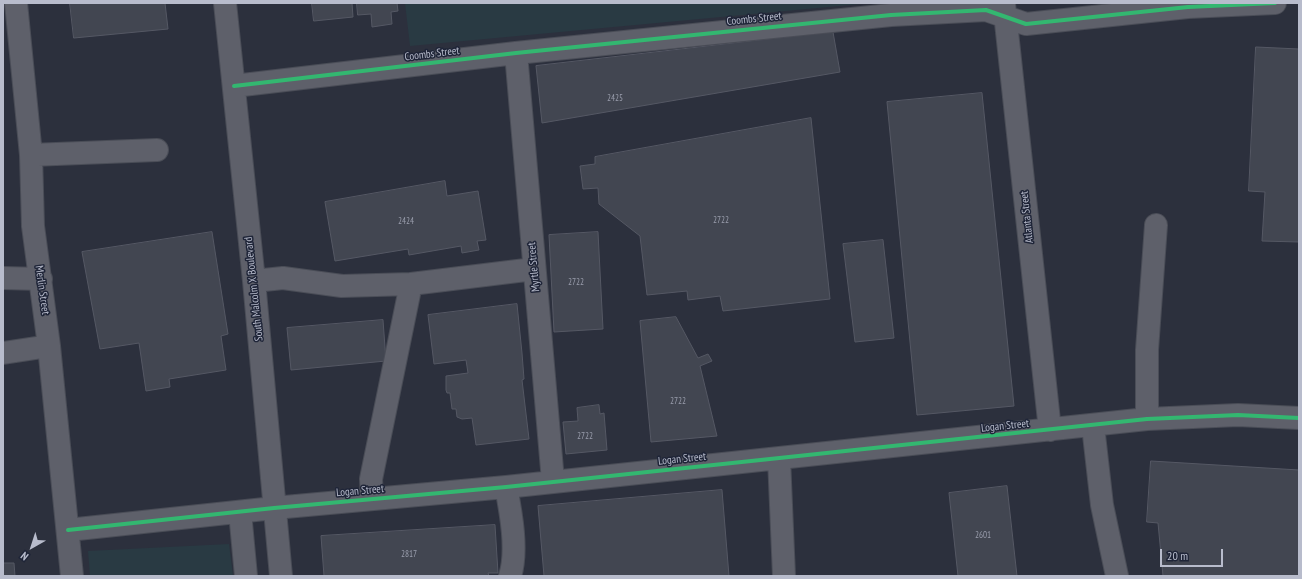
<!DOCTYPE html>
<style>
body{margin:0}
#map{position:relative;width:1302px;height:579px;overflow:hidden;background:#2c303d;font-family:"PT Sans Narrow",sans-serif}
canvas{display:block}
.frame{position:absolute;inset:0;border:4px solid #b8bccc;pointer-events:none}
.north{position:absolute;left:12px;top:527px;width:40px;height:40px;-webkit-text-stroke:3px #1f2538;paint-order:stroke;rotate:219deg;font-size:11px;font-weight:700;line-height:16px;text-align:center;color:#b8bccc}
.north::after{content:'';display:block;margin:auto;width:14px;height:18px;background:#b8bccc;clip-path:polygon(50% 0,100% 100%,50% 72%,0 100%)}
.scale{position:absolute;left:1160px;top:549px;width:63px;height:18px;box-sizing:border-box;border:2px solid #b8bccc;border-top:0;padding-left:5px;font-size:12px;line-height:14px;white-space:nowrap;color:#b8bccc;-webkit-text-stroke:3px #1f2538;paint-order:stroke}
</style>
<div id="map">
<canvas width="1302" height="579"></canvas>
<div class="frame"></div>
<div class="north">N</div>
<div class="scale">20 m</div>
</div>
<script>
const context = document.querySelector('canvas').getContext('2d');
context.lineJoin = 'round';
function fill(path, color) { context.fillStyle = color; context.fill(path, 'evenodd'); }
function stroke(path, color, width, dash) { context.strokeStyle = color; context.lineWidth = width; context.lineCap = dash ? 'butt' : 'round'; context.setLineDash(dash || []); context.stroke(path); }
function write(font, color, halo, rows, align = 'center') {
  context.font = font + ' "PT Sans Narrow",sans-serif'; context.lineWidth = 3; context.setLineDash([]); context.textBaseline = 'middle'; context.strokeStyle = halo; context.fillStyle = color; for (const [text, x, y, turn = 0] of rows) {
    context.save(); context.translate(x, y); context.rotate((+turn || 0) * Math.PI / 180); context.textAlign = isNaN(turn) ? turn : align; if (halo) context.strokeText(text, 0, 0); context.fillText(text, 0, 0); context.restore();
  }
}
const green = new Path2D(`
 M405 3H871L410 46Z
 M229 544 233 576H90L88 551Z`);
const building = new Path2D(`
 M70 3H165L168 29 74 38Z
 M312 3H352L353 17 314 21Z
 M357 3H397L398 11 391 12 392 24 372 27 371 14 358 15Z
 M833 32 840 72 542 123 536 66Z
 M1256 47 1299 49V242L1262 241 1265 192 1249 191Z
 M982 93 1014 406 917 415 887 102Z
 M811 118 830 299 723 311 720 296 688 300 687 291 647 295 640 236 599 204 598 188 583 189 580 166 595 164V157Z
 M445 181 447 196 478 191 486 240 477 241 479 250 462 253 461 246 409 255 408 249 335 261 325 202Z
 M212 232 228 334 221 336 226 370 169 379 170 387 146 391 139 343 100 349 82 252Z
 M598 232 603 329 554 332 549 235Z
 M883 240 894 338 855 342 843 244Z
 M517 304 522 353 524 379 522 380 529 439 476 445 472 418 462 419 457 417 456 409H452L450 393H447L446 390V376L468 373 466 360 434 364 428 315Z
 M676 317 698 358 708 354 712 361 700 366 717 436 651 442 640 321Z
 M383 320 386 361 291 370 287 328Z
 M599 405 600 414 604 413 607 450 566 454 563 422 578 421 577 408Z
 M1151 461 1299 470V576H1163L1158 523 1147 522Z
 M1007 486 1017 576H958L949 493Z
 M722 490 729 576H544L538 506Z
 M495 525 498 573H488L489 576H324L321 536Z
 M3 563H14L15 576H3Z`);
const minor = new Path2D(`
 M16 3 31 155 33 226 49 346 72 576
 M225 3 254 281 281 576
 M1004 4 1050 430
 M516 53 553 481
 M234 86 516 53 891 15 986 10 1026 24 1188 7 1275 3
 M31 155 157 150
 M3 278 41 279
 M254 281 283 278 342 286 411 284
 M3 353 49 346
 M1147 419V350L1156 225
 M1093 426 1102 505 1117 576
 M779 458 784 576
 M506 487C511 513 518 551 510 576
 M372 498 371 479 411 284 534 269
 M240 512 246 576
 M68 530 274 508 506 487 1147 419 1238 415 1299 418`);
const cycleway = new Path2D(`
 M234 86 516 53 891 15 986 10 1026 24 1188 7 1275 3
 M68 530 274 508 506 487 1147 419 1238 415 1299 418`);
const numberNames = [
 ["2425",615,98],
 ["2722",721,220],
 ["2424",406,221],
 ["2722",576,282],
 ["2722",678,401],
 ["2722",585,436],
 ["2601",983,535],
 ["2817",409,554]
];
const streetNames = [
 ["Coombs Street",754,19,-6],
 ["Coombs Street",432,54,-7],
 ["Atlanta Street",1027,217,-96],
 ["Myrtle Street",534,267,-95],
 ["South Malcolm X Boulevard",254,289,-96],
 ["Merlin Street",42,290,82],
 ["Logan Street",1005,426,-6],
 ["Logan Street",682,459,-6],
 ["Logan Street",360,491,-5]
];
fill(green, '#293a43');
fill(building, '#424651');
stroke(building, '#555864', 1);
stroke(minor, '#4a4d57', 24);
stroke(minor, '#5e606a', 22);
stroke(cycleway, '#33b770', 4);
write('9px', '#9a9ead', null, numberNames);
write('11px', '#b8bccc', '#1f2538', streetNames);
</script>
